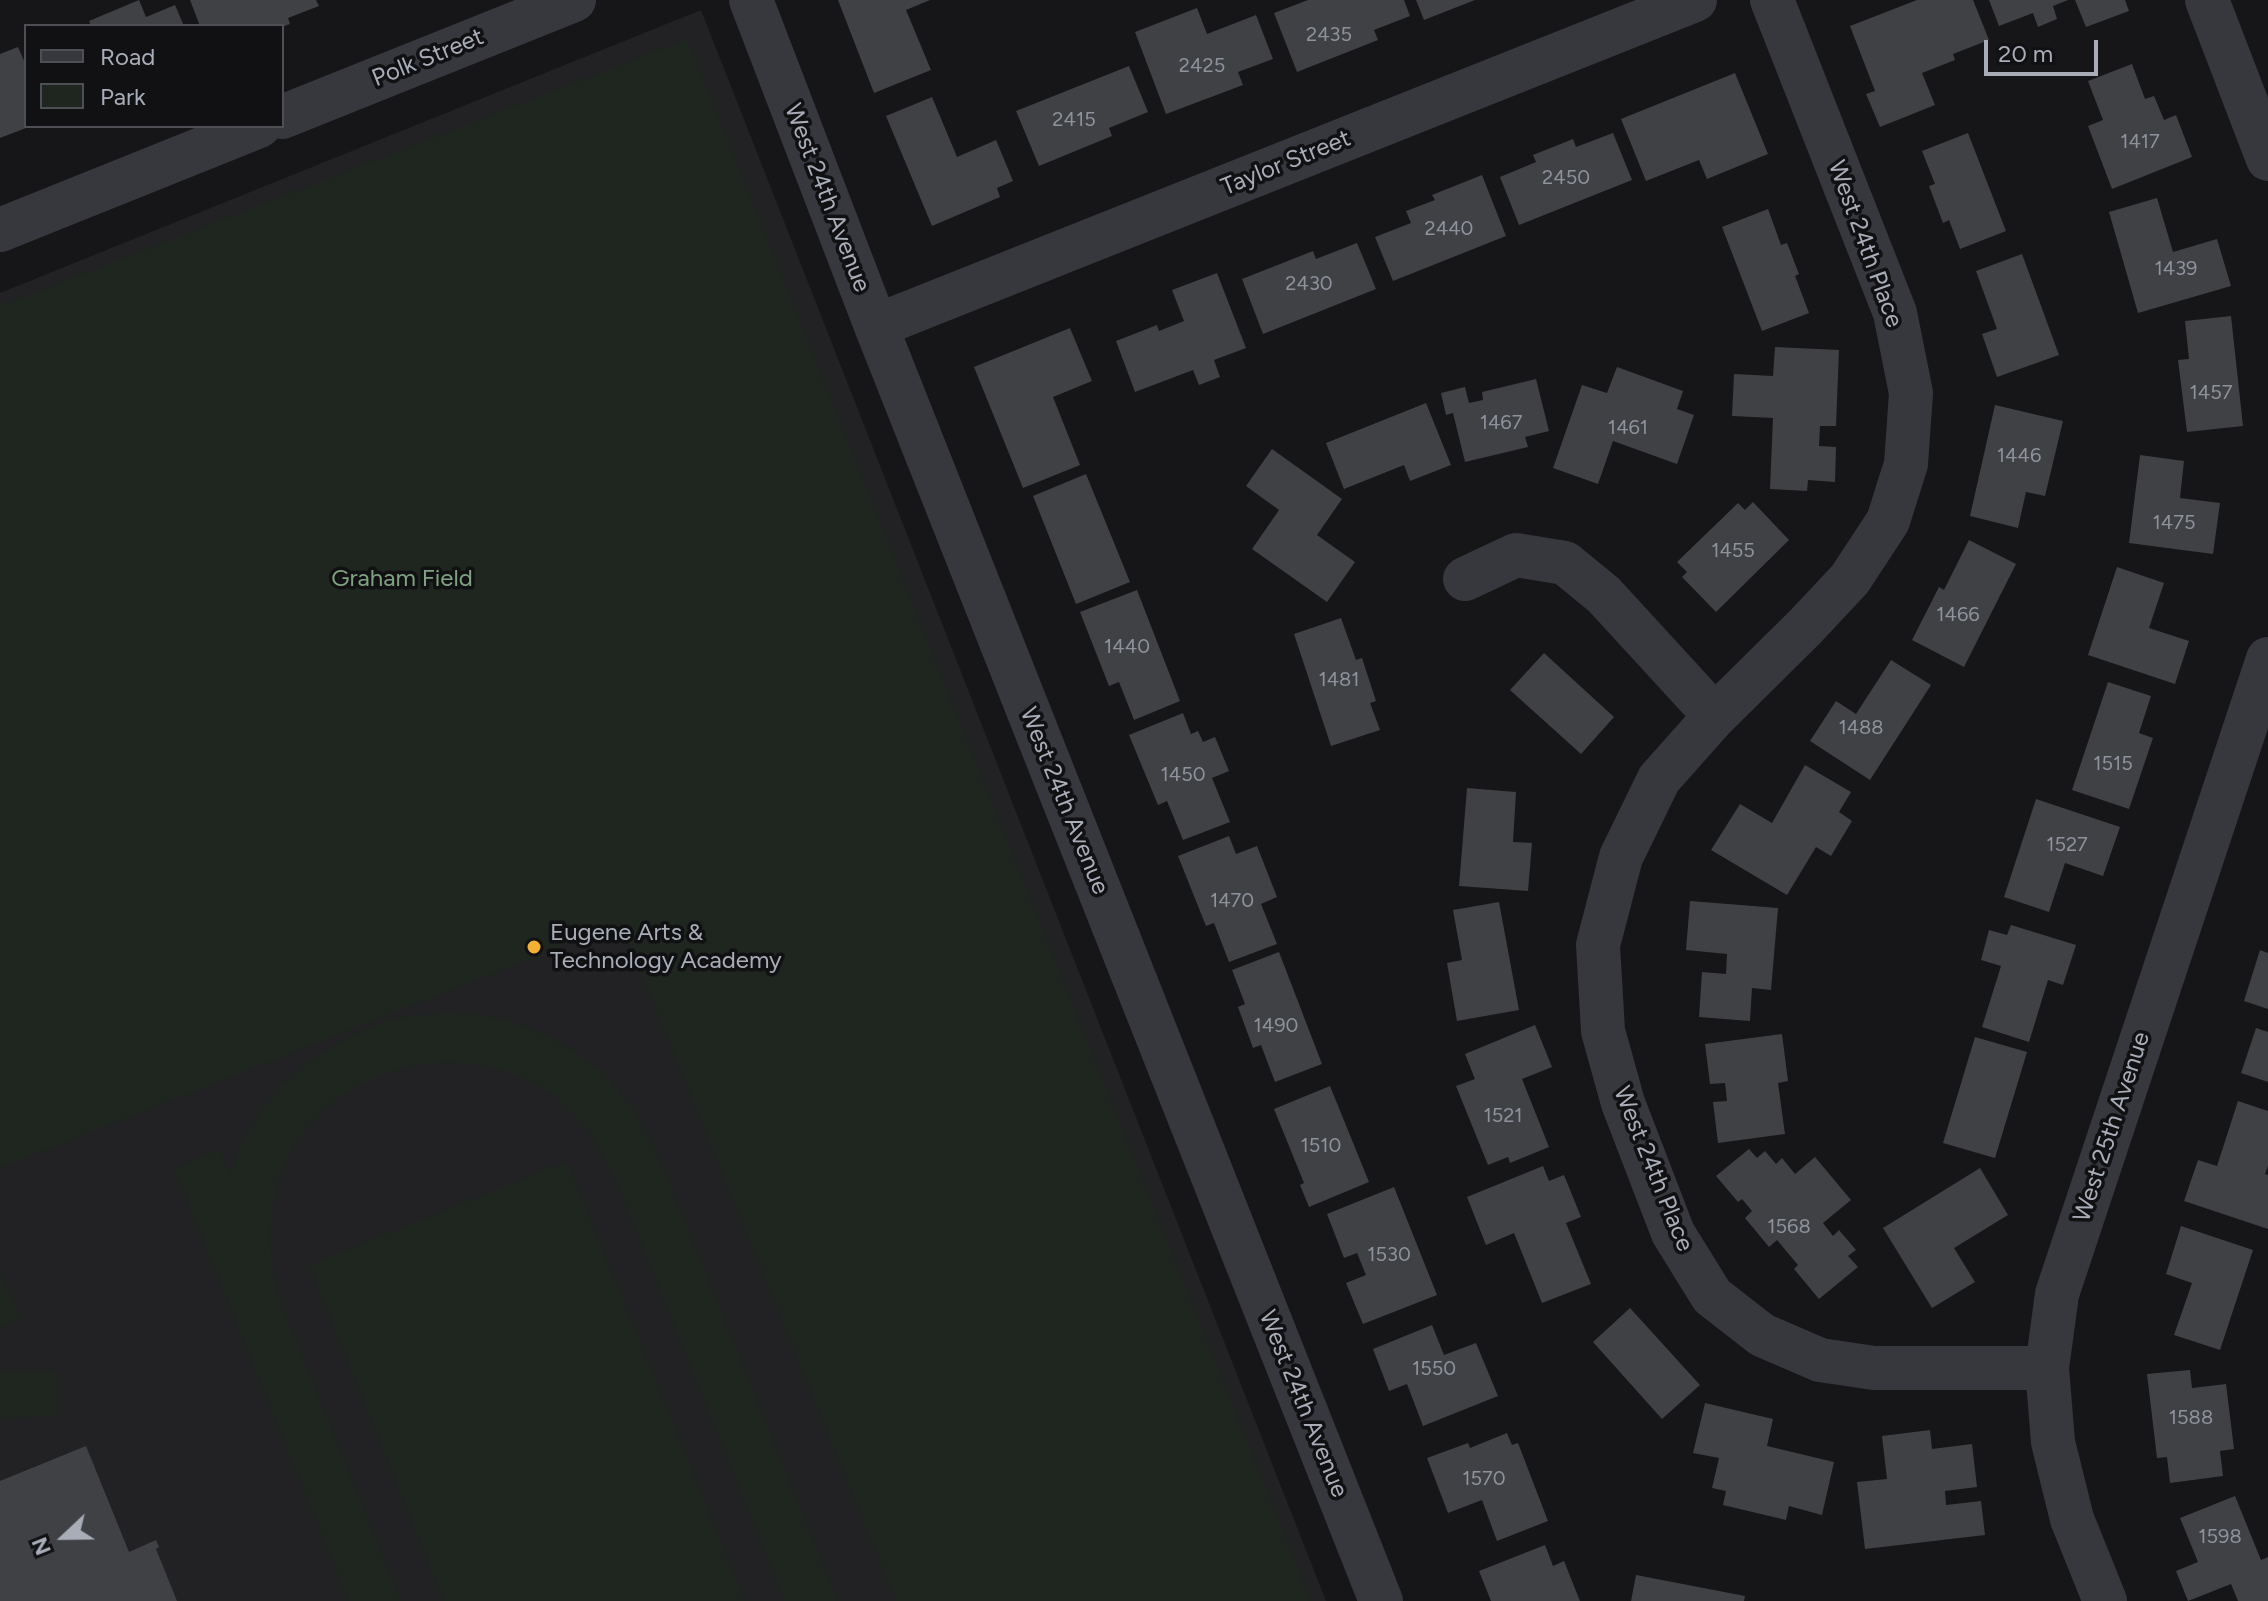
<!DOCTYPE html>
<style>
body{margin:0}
#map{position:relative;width:2268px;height:1601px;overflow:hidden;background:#161618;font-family:Figtree,sans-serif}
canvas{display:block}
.legend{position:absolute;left:24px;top:24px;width:260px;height:104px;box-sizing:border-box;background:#111113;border:2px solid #4d4f55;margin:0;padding:10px 14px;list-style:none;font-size:24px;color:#a8adb8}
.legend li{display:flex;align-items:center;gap:16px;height:40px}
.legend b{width:40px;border:2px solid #4d4f55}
.north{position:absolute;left:24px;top:1497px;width:80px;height:80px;-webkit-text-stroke:6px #111113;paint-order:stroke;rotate:248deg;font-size:22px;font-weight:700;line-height:32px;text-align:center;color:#a8adb8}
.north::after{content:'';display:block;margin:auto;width:28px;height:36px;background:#a8adb8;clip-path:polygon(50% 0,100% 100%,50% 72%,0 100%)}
.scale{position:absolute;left:1984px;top:40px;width:114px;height:36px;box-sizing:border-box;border:4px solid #a8adb8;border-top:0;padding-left:10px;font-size:24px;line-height:28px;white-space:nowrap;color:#a8adb8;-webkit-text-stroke:6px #111113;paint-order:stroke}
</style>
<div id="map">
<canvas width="2268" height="1601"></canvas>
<ul class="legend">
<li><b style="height:10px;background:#37383d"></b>Road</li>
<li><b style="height:22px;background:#1e261f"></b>Park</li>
</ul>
<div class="north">N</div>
<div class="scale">20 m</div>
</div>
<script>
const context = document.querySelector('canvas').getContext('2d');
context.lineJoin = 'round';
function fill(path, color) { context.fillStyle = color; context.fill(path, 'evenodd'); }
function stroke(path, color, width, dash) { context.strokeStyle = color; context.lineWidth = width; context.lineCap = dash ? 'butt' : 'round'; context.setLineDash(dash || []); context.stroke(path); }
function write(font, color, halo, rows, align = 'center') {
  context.font = font + ' Figtree,sans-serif'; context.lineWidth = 7; context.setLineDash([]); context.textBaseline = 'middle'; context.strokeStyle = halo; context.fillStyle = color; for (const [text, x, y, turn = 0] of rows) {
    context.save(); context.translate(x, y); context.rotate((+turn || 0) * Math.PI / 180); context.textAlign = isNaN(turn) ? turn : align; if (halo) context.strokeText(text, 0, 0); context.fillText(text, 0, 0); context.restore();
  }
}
const built = new Path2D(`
 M701 10 1326 1601H0V293Z`);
const green = new Path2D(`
 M687 39 1311 1601H896L621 923 0 1168V306Z
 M442 1013C454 1014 467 1013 479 1015 544 1024 609 1065 641 1122 648 1132 653 1144 658 1155L838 1601H785L613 1173C604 1155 594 1137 581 1122 494 1019 314 1056 277 1187 266 1228 270 1266 282 1306L401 1601H349L174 1168 219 1150 230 1174C251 1114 285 1071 342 1041 360 1032 379 1022 399 1018 413 1015 428 1015 442 1013Z
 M567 1161 745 1601H444L309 1265Z
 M0 1270 20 1319 0 1327Z
 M55 1370 57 1416 0 1418V1372Z`);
const building = new Path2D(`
 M139 0 146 17 175 5 184 26H91L89 21Z
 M190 0H316L319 6 288 18 290 24 282 27 200 26Z
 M838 0H930L906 10 931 70 874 93Z
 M1308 0H1404L1410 16 1374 30 1378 40 1297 72 1274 13Z
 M1416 0H1475L1424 20Z
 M1917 0H1973L1989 40 1953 54 1955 60 1922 73 1935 105 1880 127 1866 94 1875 91 1850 26Z
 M1989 0H2068L2053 6 2057 19 2038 27 2033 13 1999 26Z
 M2075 0H2125L2129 11 2086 27Z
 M1197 8 1207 34 1256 15 1273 59 1238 72 1243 85 1166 114 1135 32Z
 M18 47 26 65V128L0 138V54Z
 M2132 64 2145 99 2154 96 2164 120 2176 115 2192 157 2112 189 2088 126 2103 120 2088 81Z
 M1129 66 1148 112 1109 128 1112 136 1039 166 1016 111Z
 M1735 73 1768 154 1707 179 1699 160 1646 181 1621 119Z
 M932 97 957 157 996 140 1013 181 997 188 1000 197 932 226 886 116Z
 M1613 133 1632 180 1519 225 1500 177 1536 162 1533 155 1573 139 1576 147Z
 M1968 133 2006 231 1960 249 1949 220 1943 223 1929 186 1935 184 1922 151Z
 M1482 175 1506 236 1393 281 1375 237 1411 223 1406 211 1435 200 1432 195Z
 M2157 198 2173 252 2217 239 2231 286 2138 313 2109 212Z
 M1768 209 1781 245 1787 243 1799 274 1795 276 1809 313 1762 331 1722 227Z
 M1357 243 1376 289 1263 334 1242 279 1313 251 1316 259Z
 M2022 254 2059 355 1997 377 1982 334 1997 329 1976 271Z
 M1217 273 1246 348 1214 360 1220 377 1199 385 1193 370 1135 392 1116 341 1157 325 1159 331 1184 321 1172 290Z
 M2231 316 2243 426 2187 432 2178 360 2189 359 2185 321Z
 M1070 328 1092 381 1053 397 1080 465 1023 488 974 367Z
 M1775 347 1839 350 1836 426H1820L1819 446 1836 447 1835 482 1808 480 1807 491 1770 489 1773 418 1732 416 1734 374 1773 376Z
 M1617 367 1683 391 1677 409 1694 415 1677 464 1613 441 1598 484 1553 468 1582 385 1607 393Z
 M1536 379 1549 431 1525 437 1528 447 1465 462 1453 413 1446 415 1441 393 1465 387 1469 403 1483 400 1482 392Z
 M1426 403 1451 465 1410 481 1404 465 1344 489 1326 443Z
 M1995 405 2063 421 2045 496 2026 492 2018 528 1970 516Z
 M1272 449 1342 499 1317 535 1355 562 1327 602 1252 549 1279 510 1246 486Z
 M2140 455 2184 461 2180 498 2220 503 2213 554 2129 543Z
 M1086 474 1130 582 1076 604 1033 496Z
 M1753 502 1789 540 1716 612 1682 577 1687 572 1677 562 1738 503 1745 510Z
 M1969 540 2016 564 1964 667 1912 640 1939 587 1944 590Z
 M2117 567 2164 583 2149 628 2189 641 2175 684 2088 655Z
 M1137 590 1180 701 1134 720 1119 682 1109 686 1080 612Z
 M1341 618 1356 660 1362 658 1376 701 1370 703 1380 730 1331 746 1294 634Z
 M1544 653 1614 717 1581 754 1510 690Z
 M1891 660 1931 685 1870 780 1810 741 1836 701 1856 714Z
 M2108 682 2151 696 2139 733 2153 738 2129 809 2072 790Z
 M1183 713 1191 734 1198 731 1203 742 1215 737 1229 771 1212 778 1230 822 1183 840 1167 801 1158 805 1129 735Z
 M1805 765 1851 792 1839 812 1852 821 1831 856 1816 847 1787 895 1711 850 1740 804 1772 823Z
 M1467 788 1516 792 1513 842 1532 843 1528 891 1459 886Z
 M2036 799 2120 827 2103 876 2065 863 2049 912 2004 897Z
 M1229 836 1236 854 1257 846 1277 897 1261 904 1277 944 1229 962 1214 923 1206 926 1178 856Z
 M1690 901 1778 908 1771 990 1752 988 1750 1021 1699 1017 1702 972 1726 974 1727 954 1686 950Z
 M1499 902 1519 1010 1457 1021 1447 963 1462 960 1453 910Z
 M2011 925 2076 945 2063 985 2048 980 2029 1042 1982 1027 2001 966 1981 960 1989 930 2007 935Z
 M2260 950 2268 953V1009L2244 1001Z
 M1279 952 1322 1064 1275 1082 1261 1045 1253 1048 1238 1007 1245 1004 1232 970Z
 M1535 1025 1552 1067 1522 1079 1549 1147 1510 1163 1508 1157 1488 1165 1456 1086 1475 1079 1465 1054Z
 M2256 1028 2268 1032V1082L2241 1073Z
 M1782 1034 1788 1081 1778 1083 1785 1134 1718 1143 1713 1102 1727 1101 1725 1083 1710 1084 1705 1044Z
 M1975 1037 2027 1052 1995 1158 1943 1143Z
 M1330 1086 1369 1182 1309 1207 1300 1185 1304 1183 1274 1109Z
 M2238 1101 2268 1111V1166L2265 1174 2268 1175V1229L2184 1201 2198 1160 2217 1166Z
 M1749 1149 1757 1158 1765 1151 1776 1164 1782 1158 1795 1174 1815 1157 1851 1200 1823 1223 1833 1236 1839 1230 1856 1250 1848 1256 1858 1267 1819 1299 1794 1269 1798 1265 1777 1240 1769 1247 1745 1218 1752 1211 1742 1199 1738 1202 1716 1176Z
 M1543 1166 1549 1181 1564 1175 1581 1217 1566 1223 1591 1284 1542 1303 1514 1233 1486 1245 1467 1197Z
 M1980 1168 2008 1215 1954 1248 1975 1282 1932 1308 1883 1228Z
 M1394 1187 1437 1295 1363 1324 1346 1283 1366 1275 1357 1253 1344 1258 1327 1214Z
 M2181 1226 2253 1250 2220 1350 2174 1335 2192 1283 2166 1274Z
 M1630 1308 1700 1385 1662 1419 1593 1342Z
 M1432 1325 1444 1355 1476 1343 1498 1396 1423 1426 1407 1384 1389 1391 1373 1349Z
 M2190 1370 2192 1388 2226 1384 2234 1449 2220 1451 2223 1476 2170 1483 2167 1457 2157 1458 2147 1374Z
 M1705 1403 1773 1419 1767 1446 1834 1462 1822 1515 1789 1506 1786 1520 1723 1505 1726 1491 1712 1488 1719 1458 1693 1453Z
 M1930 1430 1932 1449 1972 1444 1977 1487 1945 1491 1946 1505 1981 1501 1985 1535 1865 1549 1857 1482 1887 1479 1882 1436Z
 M1507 1433 1512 1445 1518 1443 1548 1521 1497 1541 1482 1500 1448 1513 1427 1458 1468 1443 1470 1448Z
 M86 1446 129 1552 156 1540 159 1547 156 1549 177 1601H0V1481Z
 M2235 1496 2261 1560 2268 1557V1601H2238L2231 1584 2188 1601 2176 1571 2198 1562 2180 1518Z
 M1545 1545 1553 1566 1564 1561 1580 1601H1491L1479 1571Z
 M1636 1575 1745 1596 1744 1601H1631Z`);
const minor = new Path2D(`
 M751 0 876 326 1381 1601
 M1772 0 1895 313 1911 393 1906 464 1888 521 1850 579 1806 626 1715 716 1659 779 1621 857 1598 945 1603 1031 1623 1103 1673 1233 1712 1296 1762 1335 1820 1360 1874 1368H2047
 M2207 0 2268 159
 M282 117 574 0
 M0 230 259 126
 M876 326 1695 0
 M1465 579 1516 555 1565 563 1604 595 1715 716
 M2105 1601 2072 1519 2053 1442 2047 1368 2057 1294 2268 659`);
const markers = [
 [534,947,8,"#f2b134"]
];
const numberNames = [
 ["2435",1329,35],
 ["2425",1202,66],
 ["2415",1074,120],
 ["1417",2140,142],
 ["2450",1566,178],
 ["2440",1449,229],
 ["1439",2176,269],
 ["2430",1309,284],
 ["1457",2211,393],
 ["1467",1501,423],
 ["1461",1628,428],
 ["1446",2019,456],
 ["1475",2174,523],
 ["1455",1733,551],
 ["1466",1958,615],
 ["1440",1127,647],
 ["1481",1339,680],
 ["1488",1861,728],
 ["1515",2113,764],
 ["1450",1183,775],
 ["1527",2067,845],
 ["1470",1232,901],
 ["1490",1276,1026],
 ["1521",1503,1116],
 ["1510",1321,1146],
 ["1568",1789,1227],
 ["1530",1389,1255],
 ["1550",1434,1369],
 ["1588",2191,1418],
 ["1570",1484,1479],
 ["1598",2220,1537]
];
const streetNames = [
 ["Polk Street",428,58,-22],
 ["Taylor Street",1286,163,-22],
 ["West 24th Avenue",827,198,69],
 ["West 24th Place",1865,244,70],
 ["West 24th Avenue",1064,801,68],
 ["West 25th Avenue",2112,1127,-72],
 ["West 24th Place",1653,1169,68],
 ["West 24th Avenue",1303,1404,68]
];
const parkNames = [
 ["Graham Field",402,579]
];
const poiNames = [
 ["Eugene Arts &",550,933],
 ["Technology Academy",550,961]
];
fill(built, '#222225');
fill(green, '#1e261f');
fill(building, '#404145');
stroke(minor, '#37383d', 44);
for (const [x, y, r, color] of markers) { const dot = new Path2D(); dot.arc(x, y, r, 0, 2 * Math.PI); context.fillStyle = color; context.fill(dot); stroke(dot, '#111113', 3); }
write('20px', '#8e929b', null, numberNames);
write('24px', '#a8adb8', '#111113', streetNames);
write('24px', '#7fa381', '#111113', parkNames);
write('24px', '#a8adb8', '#111113', poiNames, 'left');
</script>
